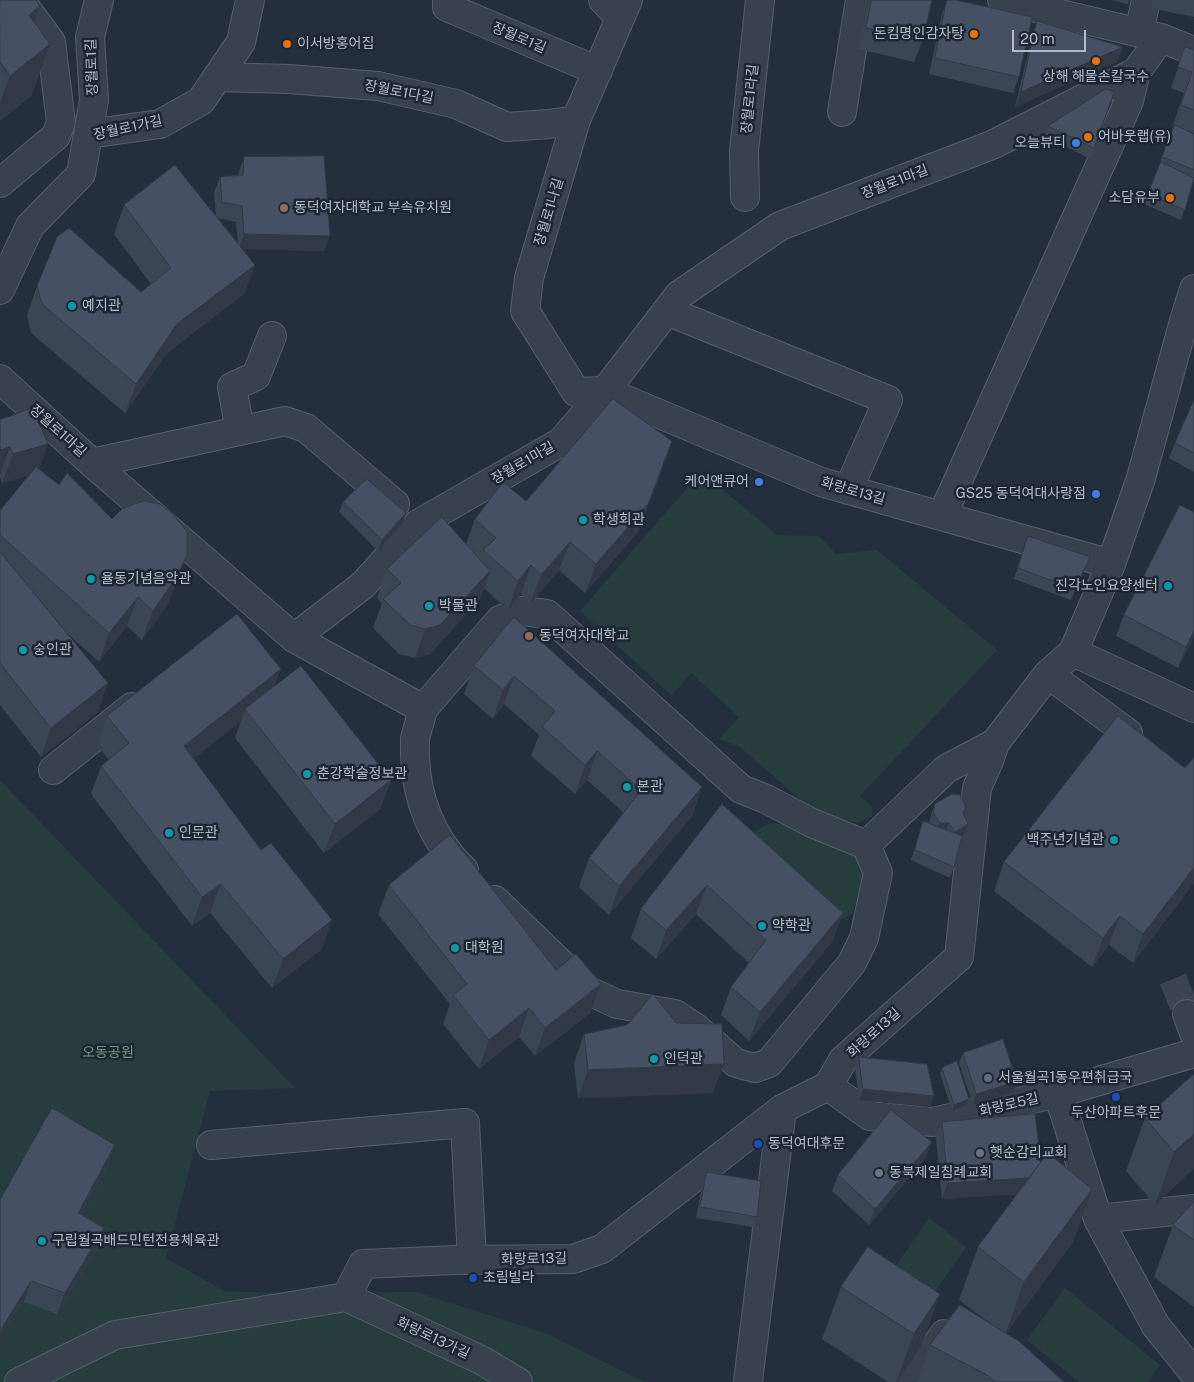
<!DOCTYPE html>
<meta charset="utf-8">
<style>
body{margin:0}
#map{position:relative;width:1194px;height:1382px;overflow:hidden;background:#242f3e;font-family:"Public Sans",sans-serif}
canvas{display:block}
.scale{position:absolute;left:1012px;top:30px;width:74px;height:22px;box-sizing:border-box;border:2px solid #b4bcc9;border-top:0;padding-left:6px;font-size:15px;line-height:18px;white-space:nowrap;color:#b4bcc9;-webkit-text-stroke:4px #1d2633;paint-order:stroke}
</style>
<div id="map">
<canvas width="1194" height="1382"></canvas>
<div class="scale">20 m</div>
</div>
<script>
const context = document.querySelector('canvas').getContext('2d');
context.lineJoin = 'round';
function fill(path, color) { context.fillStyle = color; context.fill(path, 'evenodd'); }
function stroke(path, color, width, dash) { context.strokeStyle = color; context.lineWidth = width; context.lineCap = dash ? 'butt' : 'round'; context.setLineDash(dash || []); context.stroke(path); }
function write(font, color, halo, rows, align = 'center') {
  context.font = font + ' "Public Sans","Noto Sans KR",sans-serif'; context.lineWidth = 5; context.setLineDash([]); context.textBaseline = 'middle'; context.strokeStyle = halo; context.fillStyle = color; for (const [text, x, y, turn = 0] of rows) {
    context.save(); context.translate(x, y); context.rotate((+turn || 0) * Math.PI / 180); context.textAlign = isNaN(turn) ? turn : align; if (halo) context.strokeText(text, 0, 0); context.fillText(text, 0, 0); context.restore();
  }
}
const green = new Path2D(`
 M701 472 777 535 819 536 836 554 877 550 997 650 860 796 872 807V816L858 823 819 816 740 747 719 739 739 717 691 673 672 696 580 611Z
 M0 780 295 1088 210 1091 166 1258 224 1291 282 1293 416 1292 545 1333 645 1382H0Z
 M787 822 860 856 865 867 853 913 835 923 752 833 768 824Z
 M929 1218 966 1247 919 1314 881 1287Z
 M1065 1288 1160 1365 1148 1382H1079L1027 1340Z`);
const minorTunnel = new Path2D(`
 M1173 979 1187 1014`);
const minor = new Path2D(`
 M447 0V7L598 71
 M603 0 620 18
 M628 0 576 120 529 278 525 311 576 392 605 391 821 482 1111 564
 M1002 0 1161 38 1194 51
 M1139 33 1146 0
 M217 77 289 79 378 86 456 104 507 127 549 124 576 120
 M842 112 860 0
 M88 134 160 124 201 101 241 42 250 0
 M0 183 56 136 61 122 51 42 20 0
 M745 197 744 151 760 0
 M0 290 30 226 81 174 94 100 90 37 99 0
 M667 311 888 400 848 490
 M0 379 92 463 294 638 423 709 500 620 522 611 547 614 741 789 766 799 812 823 866 845 878 873 864 938 852 963 769 1063 755 1068 736 1063 696 1028 675 1014 617 1004 589 991 495 900
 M240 431 232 387 256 376 272 336
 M92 463 285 421 306 428 395 504
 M942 516 1129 101 1136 72
 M294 638 363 585 418 524 561 442 605 391 679 295 780 226 992 145 1136 72 1161 38
 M1073 652 1194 708
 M1048 674 1128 733
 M423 709C421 719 417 729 415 739 415 744 415 750 415 755 416 798 432 840 464 870
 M53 770 132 707
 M866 845 946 769 995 743
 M1187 1014 1194 1033
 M828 1086 870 1116 933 1122 1058 1093 1194 1053
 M1058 1093 1098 1219 1156 1326 1194 1373
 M211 1145 465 1123 472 1259
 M1098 1219 1194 1209
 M346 1297 363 1264 455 1260 573 1259 602 1249 782 1109 828 1086 843 1060 959 957 977 788 989 761 995 743 1048 674 1073 652 1111 564 1141 478 1184 321 1194 289
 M346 1297 481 1360 518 1382
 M748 1381 782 1109
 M19 1382 115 1335 346 1297
 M911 1382 944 1334`);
const wall = new Path2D(`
 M0 0 34 22 50 44 31 96 0 121Z
 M870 0H932L922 42 914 62 858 49Z
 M947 0 1019 77 1013 93 929 74 942 14Z
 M1111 0H1129L1128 4Z
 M1153 0H1194V17L1151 8Z
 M1037 21 1117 62 1015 107 1032 37Z
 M1185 47 1194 50V133L1185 130 1194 134V177L1181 220 1144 204 1174 126 1173 125 1184 93 1171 88Z
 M1114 92 1091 159 1044 136 1048 126Z
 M244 157 324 251 243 249 255 265 244 294 167 353 125 413 31 333 27 315 37 286 141 292 151 284 114 234 124 205 216 216 214 193 220 177 238 175ZM218 218 236 222 238 243Z
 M1194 400V472L1169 458 1175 443Z
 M0 420 39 470 59 485 112 519 176 584 167 605 142 640 127 626 99 662 67 633 98 712 41 757 0 705V511L29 475 2 483 0 477Z
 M662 470 637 533 585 593 559 570 530 604 521 594 508 610 484 588 480 599 430 654 415 658 399 654 373 628 382 603 377 598 387 569 466 544 475 519 526 501Z
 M343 502 406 513 402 524 378 551 339 512Z
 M1194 512V637L1178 668 1116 636 1124 615Z
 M1028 536 1086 567 1071 600 1014 579Z
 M514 617 702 787 692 816 609 915 579 887 589 858 624 813 587 780 575 794 531 756 539 735 504 704 493 719 464 694 474 666Z
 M274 687 391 780 380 809 324 853 235 738 241 721 193 759 322 949 272 988 210 913 192 926 91 794 101 766 109 760 97 745 107 716Z
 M1194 757V883L1133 963 1109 945 1092 967 994 891 1004 862 1185 768Z
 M722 804 843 913 832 942 749 1041 721 1015 731 987 749 963 696 914 656 959 631 938 641 909Z
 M935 804 964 814V835L962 836 954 867 950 878 911 860 923 821 930 824 929 823 931 815Z
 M389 885 556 970 601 984 590 1013 535 1056 519 1037 479 1069 443 1024 450 1004 378 914Z
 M584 1034 713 1093 578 1098 574 1063Z
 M963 1053 1014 1092 973 1105 959 1063Z
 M859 1057 934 1096 930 1107 859 1100 855 1067Z
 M942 1068 969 1099 967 1105 952 1111 940 1073Z
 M1145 1118 1194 1168 1155 1205 1126 1171Z
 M942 1122 1041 1162 1092 1189 1073 1242 1006 1333 1064 1382H917L930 1345 991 1324 959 1300 978 1247 1017 1194 942 1199 936 1138Z
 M926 1158 869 1225 832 1191 838 1175Z
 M108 1166 81 1214 104 1228 97 1249 57 1314 24 1302 0 1200Z
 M707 1172 757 1217 753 1227 696 1218 703 1182Z
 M1194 1202V1307L1154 1277 1173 1225Z
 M841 1287 940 1294 921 1347 897 1382H888L822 1339Z`);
const shadedWall = new Path2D(`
 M40 6 21 58 29 15Z
 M50 44 31 96 0 121V102L10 76Z
 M1123 47 1117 62 1015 107 1021 92Z
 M244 234 330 236 324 251 238 249Z
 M255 265 244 294 167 353 125 413 136 384 177 324Z
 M672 441 637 533 585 593 596 564Z
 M48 444 38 473 2 483 13 454Z
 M10 447 0 474V450Z
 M406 513 402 524 378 551 382 540Z
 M570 542 559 570 530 604 541 575Z
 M187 555 176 584 167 605 142 640 153 611Z
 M1090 557 1086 567 1071 600 1075 589Z
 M531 565 521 594 508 610 518 581Z
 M490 571 480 599 430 654 415 658 425 629Z
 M138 597 127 626 99 662 109 633Z
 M1194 631V637L1178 668 1186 647Z
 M281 669 270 698 245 709 241 721 173 775 184 746Z
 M514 676 504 704 493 719 503 690Z
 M108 683 98 712 41 757 51 728Z
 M597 751 587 780 575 794 585 765Z
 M391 780 380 809 324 853 335 824Z
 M702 787 692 816 609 915 619 886Z
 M940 823H949L945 834 936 833Z
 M968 824 964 835 951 843 955 832Z
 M1194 868V883L1133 963 1143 934Z
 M221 884 210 913 192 926 202 897Z
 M707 885 696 914 656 959 666 930Z
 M843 913 832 942 749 1041 760 1012Z
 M1120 916 1109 945 1092 967 1103 938Z
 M332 920 322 949 272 988 283 959Z
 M601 984 590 1013 535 1056 545 1028Z
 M529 1008 519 1037 479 1069 489 1040Z
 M724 1064 713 1093 578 1098 588 1070Z
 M1017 1082 1014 1092 973 1105 976 1094Z
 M863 1089 934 1096 930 1107 859 1100Z
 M969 1099 967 1105 952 1111 954 1105Z
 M1194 1134V1168L1155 1205 1174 1152Z
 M932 1142 926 1158 869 1225 875 1209Z
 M115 1145 108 1166 70 1233 78 1213Z
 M1043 1177 1037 1193 942 1199 948 1183Z
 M1092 1189 1073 1242 1005 1335 1024 1282Z
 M104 1228 97 1249 57 1314 65 1293Z
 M31 1281 24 1302 0 1339V1331Z
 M940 1294 921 1347 897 1382H896L914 1334Z`);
const building = new Path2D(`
 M0 0H36L40 6 29 15 50 44 10 76 0 62Z
 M872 0H932L922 42 866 28Z
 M947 0H956L1032 17 1019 77 935 58Z
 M1037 21 1123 47 1021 92Z
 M1185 47 1194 50V110L1181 105 1192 72 1178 67Z
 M1106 89 1114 92 1094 148 1048 126Z
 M1175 125 1194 134V170L1162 157Z
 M324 156 330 236 244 234 242 206 222 202 220 177 243 175 244 157Z
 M1161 162 1194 178 1185 210 1148 194Z
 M175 165 255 265 177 324 136 384 42 304 37 286 57 237 69 228 141 292 171 268 124 205Z
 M613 399 672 441 648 504 596 564 570 542 541 575 531 565 518 581 483 550 496 538 475 519 503 482 526 501Z
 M1194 400V453L1175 443Z
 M33 408 48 444 13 454 10 447 0 450V420Z
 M36 467 59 485 67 473 112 519 123 508 144 501 160 504 173 514 187 532V555L177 576 153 611 138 597 109 633 0 535V511Z
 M367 479 406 513 382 540 343 502Z
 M1180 505 1194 512V631L1186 647 1124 615Z
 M442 517 490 571 440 625 425 629 410 625 383 599 401 583 387 569Z
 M1028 536 1090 557 1075 589 1018 568Z
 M0 552 108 683 51 728 0 663Z
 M237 614 281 669 184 746 261 850 271 843 332 920 283 959 221 884 202 897 101 766 129 743 107 716Z
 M514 617 702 787 619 886 589 858 641 790 597 751 585 765 542 727 555 711 514 676 503 690 474 666Z
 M301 666 391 780 335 824 245 709Z
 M1118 716 1185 768 1194 757V868L1143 934 1120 916 1103 938 1004 862Z
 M952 794 960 795 966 807 963 813 968 824 955 832 949 823H940L933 812 935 804Z
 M722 804 843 913 760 1012 731 987 766 940 707 885 666 930 641 909Z
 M923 821 962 836 954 867 915 850Z
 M450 835 556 970 576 954 601 984 545 1028 529 1008 489 1040 453 995 467 984 389 885Z
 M653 994 676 1023 722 1024 724 1064 588 1070 584 1034 627 1025Z
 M1003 1039 1017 1082 976 1094 963 1053Z
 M859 1057 927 1064 934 1096 863 1089Z
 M957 1061 969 1099 954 1105 942 1068Z
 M1194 1074V1134L1174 1152 1145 1118Z
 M52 1108 115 1145 78 1213 104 1228 65 1293 31 1281 0 1331V1200Z
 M891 1110 932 1142 875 1209 838 1175Z
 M1035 1114 1041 1162 1029 1178 948 1183 942 1122Z
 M1048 1153 1092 1189 1024 1282 978 1247Z
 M707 1172 761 1181 757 1217 700 1207Z
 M1194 1202V1240L1173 1225Z
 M868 1247 940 1294 914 1334 841 1287Z
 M960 1305 1020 1342 1064 1382H995L987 1375 930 1345Z`);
const markers = [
 [974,34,5,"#e8710a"],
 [287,44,5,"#e8710a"],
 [1096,61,5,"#e8710a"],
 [1088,137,5,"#e8710a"],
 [1076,143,5,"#3f7fe0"],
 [1170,198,5,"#e8710a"],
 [284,208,5,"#8d6e63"],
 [72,306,5,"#0f9aa8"],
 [759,482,5,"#3f7fe0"],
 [1096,494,5,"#3f7fe0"],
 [583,520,5,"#0f9aa8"],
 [91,579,5,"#0f9aa8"],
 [1168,586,5,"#0f9aa8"],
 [429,606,5,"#0f9aa8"],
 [529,636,5,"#8d6e63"],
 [23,650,5,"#0f9aa8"],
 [307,774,5,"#0f9aa8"],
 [627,787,5,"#0f9aa8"],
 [169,833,5,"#0f9aa8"],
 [1114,840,5,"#0f9aa8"],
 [762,926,5,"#0f9aa8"],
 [455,948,5,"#0f9aa8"],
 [654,1059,5,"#0f9aa8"],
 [988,1078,5,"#5c6f8a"],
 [1116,1097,5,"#1a4fb4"],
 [758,1144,5,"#1a4fb4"],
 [980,1153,5,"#6b7280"],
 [879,1173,5,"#6b7280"],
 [42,1241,5,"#0f9aa8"],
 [473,1278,5,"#1a4fb4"]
];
const poiNames = [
 ["돈킴명인감자탕",964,34,"right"],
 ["이서방홍어집",297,44],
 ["상해 해물손칼국수",1096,77,"center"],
 ["어바웃랩(유)",1098,137],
 ["오늘뷰티",1066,143,"right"],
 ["소담유부",1160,198,"right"],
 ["동덕여자대학교 부속유치원",294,208],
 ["예지관",82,306],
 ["케어앤큐어",749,482,"right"],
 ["GS25 동덕여대사랑점",1086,494,"right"],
 ["학생회관",593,520],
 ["율동기념음악관",101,579],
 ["진각노인요양센터",1158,586,"right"],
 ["박물관",439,606],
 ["동덕여자대학교",539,636],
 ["숭인관",33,650],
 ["춘강학술정보관",317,774],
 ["본관",637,787],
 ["인문관",179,833],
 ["백주년기념관",1104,840,"right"],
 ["약학관",772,926],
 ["대학원",465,948],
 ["인덕관",664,1059],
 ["서울월곡1동우편취급국",998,1078],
 ["두산아파트후문",1116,1113,"center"],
 ["동덕여대후문",768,1144],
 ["햇순감리교회",990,1153],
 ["동북제일침례교회",889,1173],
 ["구립월곡배드민턴전용체육관",52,1241],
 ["초림빌라",483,1278]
];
const streetNames = [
 ["장월로1길",519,38,23],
 ["장월로1길",92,67,-92],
 ["장월로1다길",399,92,11],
 ["장월로1라길",750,99,-84],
 ["장월로1가길",128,128,-12],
 ["장월로1마길",895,182,-21],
 ["장월로1나길",549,212,-73],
 ["장월로1마길",58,431,42],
 ["장월로1마길",523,463,-30],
 ["화랑로13길",853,491,16],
 ["화랑로13길",874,1033,-42],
 ["화랑로5길",1009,1105,-13],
 ["화랑로13길",534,1259,-1],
 ["화랑로13가길",433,1338,25]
];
const parkNames = [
 ["오동공원",108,1053]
];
fill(green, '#263c3f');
stroke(minorTunnel, '#3a4453', 28, [28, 14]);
stroke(minor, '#565f6c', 30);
stroke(minor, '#38414e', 28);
fill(wall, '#3b4654');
fill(shadedWall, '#303945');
fill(building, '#455162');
stroke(building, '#303945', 1);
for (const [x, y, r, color] of markers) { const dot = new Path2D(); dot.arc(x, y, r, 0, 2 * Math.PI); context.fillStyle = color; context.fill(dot); stroke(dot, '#1d2633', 2); }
write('14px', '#b4bcc9', '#1d2633', poiNames, 'left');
write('14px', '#b4bcc9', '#1d2633', streetNames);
write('14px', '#6b9a76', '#1d2633', parkNames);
</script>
